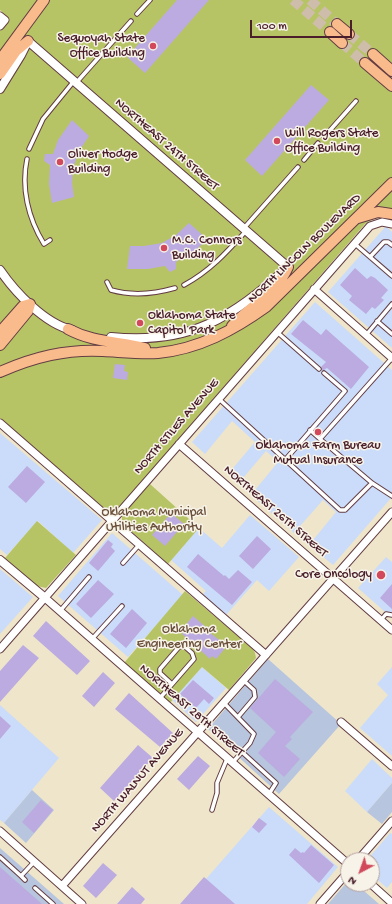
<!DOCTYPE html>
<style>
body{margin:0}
#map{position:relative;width:392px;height:904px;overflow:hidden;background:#efe5ca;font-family:"Gochi Hand",sans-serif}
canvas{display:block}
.north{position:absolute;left:340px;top:852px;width:40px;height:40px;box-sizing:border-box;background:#f7f3e8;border:1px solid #b29e9c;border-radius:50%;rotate:221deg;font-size:11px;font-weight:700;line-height:16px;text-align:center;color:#4a1f2b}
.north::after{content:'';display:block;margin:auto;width:14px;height:18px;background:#d1495b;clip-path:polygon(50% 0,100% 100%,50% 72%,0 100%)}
.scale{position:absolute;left:250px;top:20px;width:102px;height:18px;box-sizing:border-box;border:2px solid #4a1f2b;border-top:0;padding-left:5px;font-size:12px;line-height:14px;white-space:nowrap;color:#4a1f2b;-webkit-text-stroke:3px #f7f3e8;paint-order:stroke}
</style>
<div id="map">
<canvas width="392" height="904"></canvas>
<div class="north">N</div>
<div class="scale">100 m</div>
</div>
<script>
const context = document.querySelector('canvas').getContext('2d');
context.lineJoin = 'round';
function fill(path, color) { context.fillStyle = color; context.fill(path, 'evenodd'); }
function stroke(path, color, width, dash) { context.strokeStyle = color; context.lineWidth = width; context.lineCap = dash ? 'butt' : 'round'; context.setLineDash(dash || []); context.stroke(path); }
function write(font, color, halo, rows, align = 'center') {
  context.font = font + ' "Gochi Hand",sans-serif'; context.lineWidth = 3; context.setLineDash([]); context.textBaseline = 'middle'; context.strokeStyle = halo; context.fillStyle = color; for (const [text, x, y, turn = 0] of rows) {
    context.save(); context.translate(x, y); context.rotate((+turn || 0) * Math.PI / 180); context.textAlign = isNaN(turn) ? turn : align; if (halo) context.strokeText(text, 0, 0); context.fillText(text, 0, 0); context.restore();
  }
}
const built = new Path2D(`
 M386 226 392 232V348L328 292Z
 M315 302 392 370V497L333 565 309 545 336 512 323 500 294 533 251 495 278 462 266 451 238 484 228 474 255 442 232 421 205 454 192 442Z
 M0 433 102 520 73 553 38 521 7 555 0 549Z
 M250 515 299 557 269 591 257 580 226 615 202 595 206 591 171 560 199 528 222 548Z
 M112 533 183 595 128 657 58 596Z
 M386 557 392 562V618L358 588Z
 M0 569 33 597 0 634Z
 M202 667 226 688 196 722 172 700Z
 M392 667V756L360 728 388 695 377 684Z
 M0 705 59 758 4 823 0 820Z
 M372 759 392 778V783L367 812 345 791Z
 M269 807 338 867 307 904H184Z
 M390 833 392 834V882L387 888 372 875V860H367Z`);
const industrial = new Path2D(`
 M268 659 341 724 279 794 208 729Z
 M392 783V812L382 824 367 812Z
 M32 790 54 810 26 843 4 823Z
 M0 848 64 904H0Z
 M348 881V884H356L379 904H328Z`);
const green = new Path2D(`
 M0 0H392V219C382 215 374 217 365 224L116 511 112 512 104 508 0 418V31L9 19 0 10Z
 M150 484 199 528 168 564 122 523V516L124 512Z
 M37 521 76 555 46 588 37 586 5 558Z
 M185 591 253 649 255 653 256 658 229 690 202 667 170 703 124 663Z`);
const building = new Path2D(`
 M177 0H209L145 73 127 57Z
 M311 85 329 100 262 176 245 160Z
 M72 120 89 136 78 153 73 169 72 183 74 197 52 203 49 184 50 165 44 161 45 154H53L58 140Z
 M189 223 207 239 197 249 176 262V269L170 272 165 266 148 269H127L130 246H144L162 243 176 235Z
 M355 268 367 279 371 276 375 278 388 290 381 298 384 300 375 309 372 307 366 314 349 300 352 296 340 285Z
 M303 320 321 335 326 329 369 367 351 389 327 368 322 371 321 367 326 362 291 334Z
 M115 364 125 365 124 371 128 372 127 380 113 378Z
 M27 466 45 482 26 503 8 487Z
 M171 513 184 524 165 546 152 535Z
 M257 536 271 549 253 569 239 556Z
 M108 540 113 544 111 547 115 551 98 571 89 563Z
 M198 554 224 576 225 575 229 579 238 570 252 582 232 605 187 567Z
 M98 580 114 594 91 618 76 604Z
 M392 584V609L380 598Z
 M132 609 147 623 126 648 110 634Z
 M193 616 207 628 205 629 227 646 216 659 212 656 210 659 182 634 186 630 183 628Z
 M46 621 90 661 77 675 33 636Z
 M23 645 39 658 0 702V671Z
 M103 672 115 683 94 707 82 696Z
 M275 679 313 712 290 737 292 739 285 746 300 759 284 777 258 753 276 732 250 708Z
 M193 680 214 698 209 704 204 699 196 708 180 694Z
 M129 693 173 733 160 747 115 709Z
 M0 716 11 726 0 739Z
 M138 745 153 758 114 801 100 788Z
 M198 756 210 766 189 790 177 779Z
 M41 800 53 810 34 833 22 822Z
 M259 818 267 824 259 833 252 827Z
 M311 845 334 865 319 883 289 855 295 848 301 853 303 852 304 853Z
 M103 863 117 875 96 898 83 886Z
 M0 867 42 904H0Z
 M204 877 235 904H180Z
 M132 887 145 899 141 904H117Z`);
const primaryTunnel = new Path2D(`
 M293 0 330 32
 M310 0 337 24
 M349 34 373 54
 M342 43 365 63`);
const service = new Path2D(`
 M137 14 150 0
 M76 83 131 21
 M324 137 356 101
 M29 149 43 119 74 81
 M27 159C21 188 28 218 44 244L50 240
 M304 160 318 143
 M244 228 298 167
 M355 244 392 276
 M370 257 384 242H388L392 245
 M107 282 111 290C132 296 154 294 175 288
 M184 285C210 271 227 252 246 231
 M377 321 392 334
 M277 332 319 369
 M366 335 392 304
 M392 358 320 439 372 483 392 496
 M219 399 340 510H345L372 483
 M310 430 320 439
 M285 460 345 391 324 373
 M123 563 139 545
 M60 611 89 577
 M381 620 386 614 392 615
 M92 639 122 606
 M160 698 194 659 192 653 184 646 179 647 160 669V673L172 684
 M223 702 254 734 250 743 233 762
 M238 717 255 697 254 690 243 680
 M242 752 276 783 269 794
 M212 810 217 793V783L227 759
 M0 857 21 876
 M25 880 21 876 34 862
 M35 888 53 904`);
const minor = new Path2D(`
 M0 16 5 20 0 26
 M314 289 392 358
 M0 423 266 655
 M179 444 392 630
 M44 597 348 864
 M0 649 370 226 382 222 392 224
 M341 722 392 766
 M0 831 82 904
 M358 860 392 821
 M371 884 392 903
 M62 886 392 512
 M320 904 348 872`);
const tertiary = new Path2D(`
 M0 89 21 55 28 41 288 267C232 318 190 345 111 337
 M0 270C15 292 45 324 72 330
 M0 560 44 597`);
const primary = new Path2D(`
 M337 24 349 34
 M330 32 342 43
 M373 54 392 71
 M0 60 44 0
 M365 63 392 86
 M0 74 16 51 28 41
 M358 218 378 212 392 214
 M232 326C252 304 275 296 288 267
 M68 329C94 343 118 341 145 348
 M0 332 23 306 30 304 28 311 0 345
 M0 372C34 357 66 349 103 351 122 352 140 354 158 353 199 349 234 330 266 307L392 183`);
const markers = [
 [153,46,4,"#d1495b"],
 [277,141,4,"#d1495b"],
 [60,162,4,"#d1495b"],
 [164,248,4,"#d1495b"],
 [140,323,4,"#d1495b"],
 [318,432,4,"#d1495b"],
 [381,575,5,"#d1495b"]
];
const poiNames = [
 ["Sequoyah State",145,39,"right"],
 ["Office Building",145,54,"right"],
 ["Will Rogers State",285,134],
 ["Office Building",285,149],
 ["Oliver Hodge",68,155],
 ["Building",68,170],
 ["M.C. Connors",172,241],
 ["Building",172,256],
 ["Oklahoma State",148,316],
 ["Capitol Park",148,331],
 ["Oklahoma Farm Bureau",318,446,"center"],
 ["Mutual Insurance",318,461,"center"],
 ["Core Oncology",372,575,"right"]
];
const streetNames = [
 ["NORTHEAST 24TH STREET",166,145,41],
 ["NORTH LINCOLN BOULEVARD",305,249,-44],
 ["NORTH STILES AVENUE",177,427,-49],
 ["NORTHEAST 26TH STREET",275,512,41],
 ["NORTHEAST 28TH STREET",191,711,41],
 ["NORTH WALNUT AVENUE",138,781,-49]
];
const parkNames = [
 ["Oklahoma Municipal",154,513],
 ["Utilities Authority",154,528],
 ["Oklahoma",189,630],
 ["Engineering Center",189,645]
];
fill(built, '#cadcf9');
fill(industrial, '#b7c5de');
fill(green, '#b7c465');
fill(building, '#bcabe0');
stroke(primaryTunnel, '#cebdaa', 10, [10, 5]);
stroke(service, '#633d43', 5.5);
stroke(minor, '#633d43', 9);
stroke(tertiary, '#633d43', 10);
stroke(primary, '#633d43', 12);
stroke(service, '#fff', 3.5);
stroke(minor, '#fff', 7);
stroke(tertiary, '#fff', 8);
stroke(primary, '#fabb8c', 10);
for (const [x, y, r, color] of markers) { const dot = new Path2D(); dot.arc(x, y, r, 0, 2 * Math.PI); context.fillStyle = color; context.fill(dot); stroke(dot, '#f7f3e8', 1.5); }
write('13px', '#4a1f2b', '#f7f3e8', poiNames, 'left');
write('13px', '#4a1f2b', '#f7f3e8', streetNames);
write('13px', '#6b513c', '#f7f3e8', parkNames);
</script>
